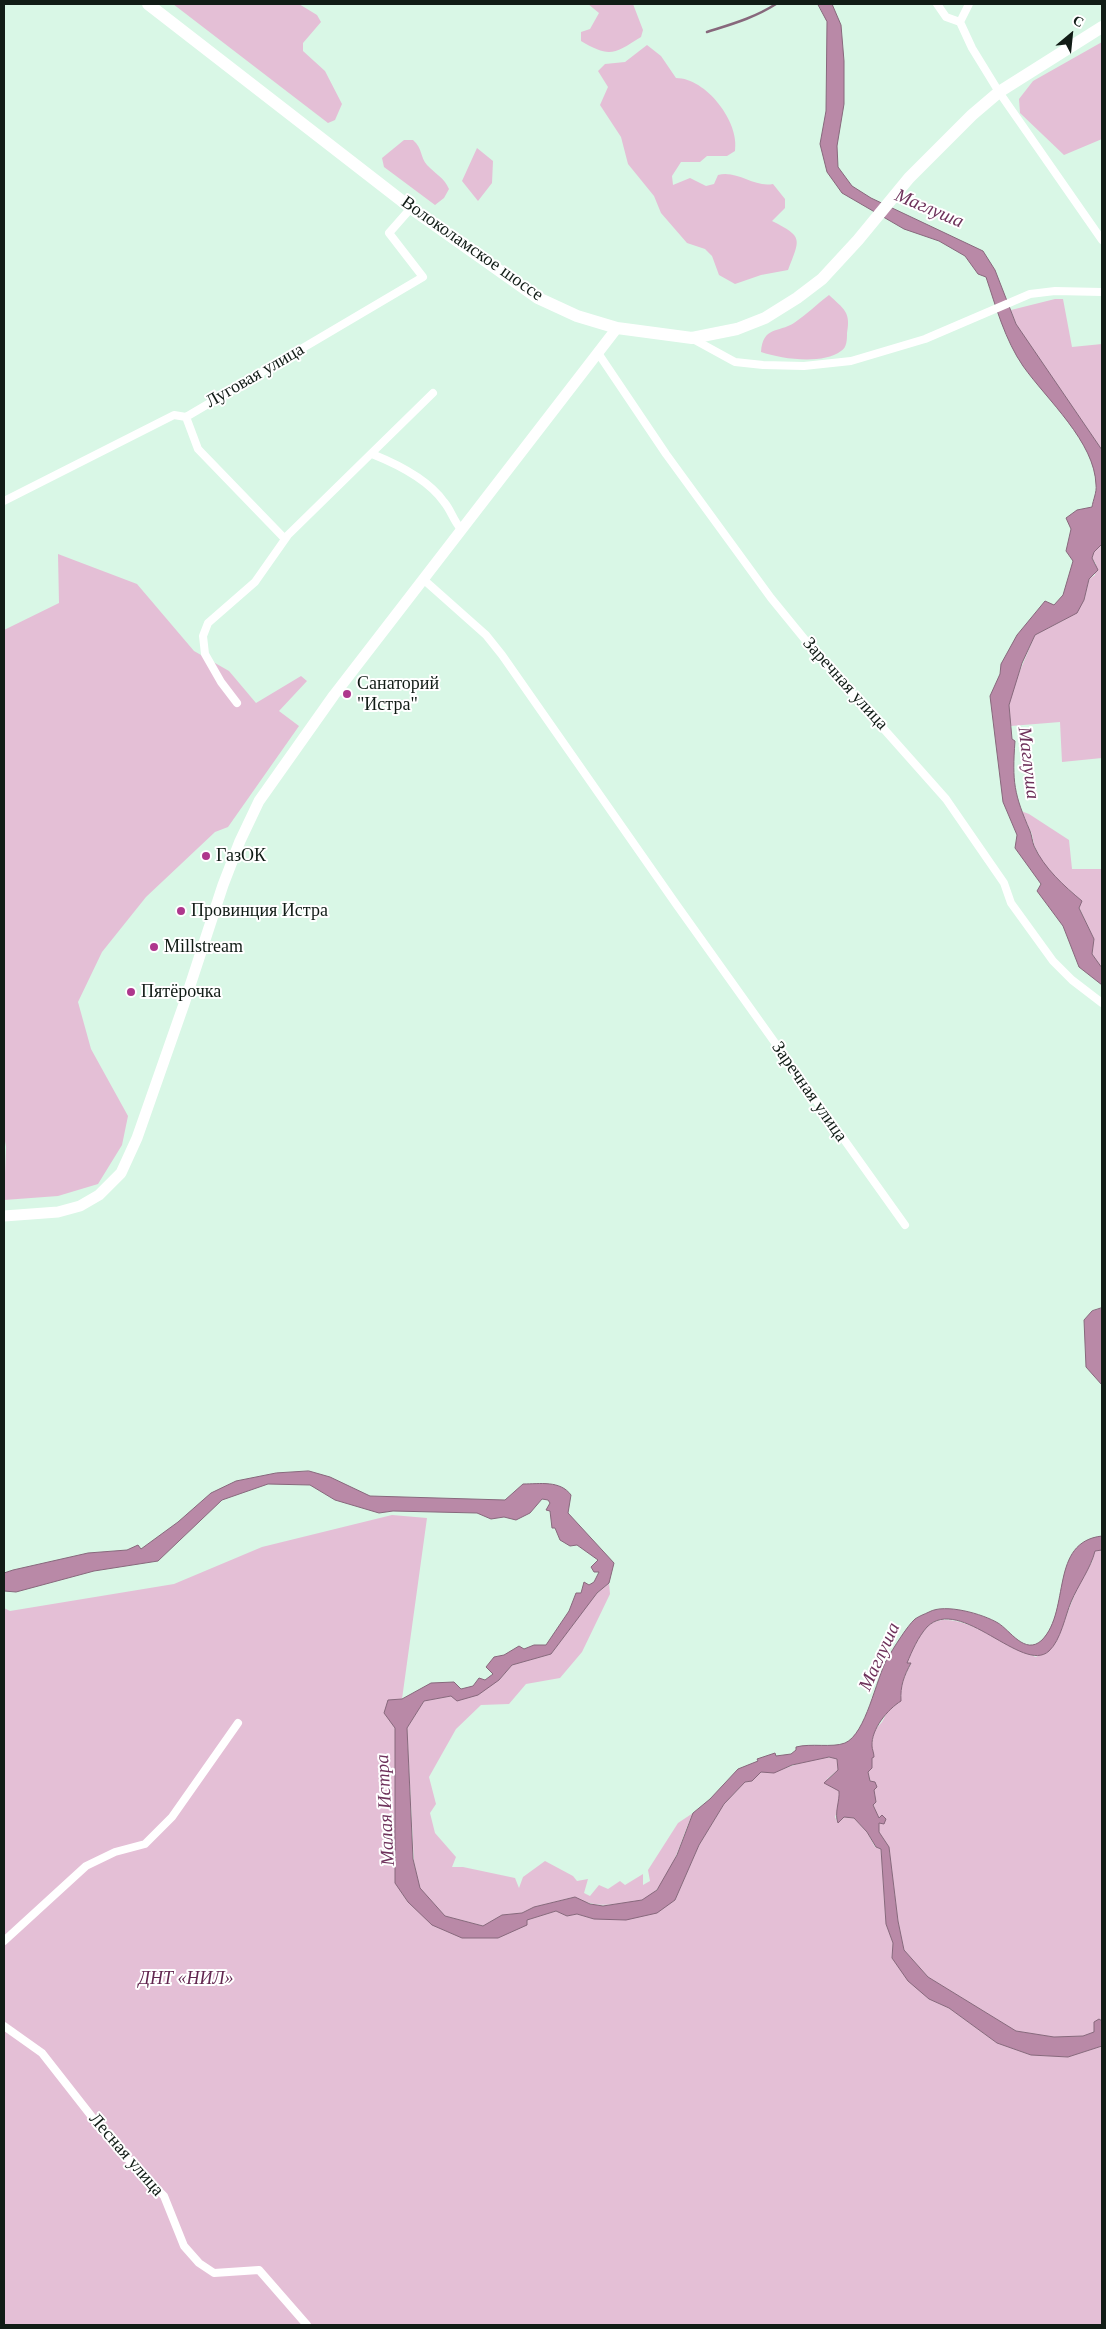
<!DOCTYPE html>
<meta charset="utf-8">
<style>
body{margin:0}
#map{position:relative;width:1106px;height:2329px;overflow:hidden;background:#d9f7e6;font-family:"Times New Roman",serif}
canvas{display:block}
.frame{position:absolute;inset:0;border:5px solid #111c16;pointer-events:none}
.north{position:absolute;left:1046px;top:10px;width:50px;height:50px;-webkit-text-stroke:4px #fff;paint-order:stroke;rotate:28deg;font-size:14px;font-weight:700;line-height:20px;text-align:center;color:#111c16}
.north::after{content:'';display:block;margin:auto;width:18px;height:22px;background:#111c16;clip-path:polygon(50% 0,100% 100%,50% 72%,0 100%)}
</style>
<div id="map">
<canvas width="1106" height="2329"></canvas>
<div class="frame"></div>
<div class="north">С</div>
</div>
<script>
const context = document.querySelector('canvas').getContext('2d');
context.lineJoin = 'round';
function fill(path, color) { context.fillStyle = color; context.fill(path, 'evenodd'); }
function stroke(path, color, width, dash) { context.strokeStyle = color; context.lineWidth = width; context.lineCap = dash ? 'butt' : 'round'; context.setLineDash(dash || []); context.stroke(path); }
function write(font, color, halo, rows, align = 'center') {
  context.font = font + ' "Times New Roman",serif'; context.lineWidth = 4; context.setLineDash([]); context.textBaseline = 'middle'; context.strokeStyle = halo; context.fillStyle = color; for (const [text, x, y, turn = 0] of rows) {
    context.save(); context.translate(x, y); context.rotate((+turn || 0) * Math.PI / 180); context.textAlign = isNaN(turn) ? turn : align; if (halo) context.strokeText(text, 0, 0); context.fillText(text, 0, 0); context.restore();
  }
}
const green = new Path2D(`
 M173 4H299L317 15 321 22 303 43V51L325 71 342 104 335 120 328 123Z
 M588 4H633L643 30 641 37C614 54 610 58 581 41V32L590 29 599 13Z
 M1102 42V139L1064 155 1020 113 1019 99 1033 81Z
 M647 45 661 56 676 78C706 78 740 122 735 151L727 156H707L700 162H681L672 176 673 185 690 178 706 186 714 184 718 175C738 170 754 188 773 184L785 199V208L772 221C804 237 800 239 788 270L761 275 735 284 719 275 712 256 705 249 687 243 661 213 654 196 628 164 621 137 600 105 608 87 598 71 605 64 625 62Z
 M404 140H413C423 149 420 157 427 165 435 174 444 177 449 189L444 198 435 205 384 167 382 158Z
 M477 148 493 161 492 183 478 201 462 181Z
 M829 295C844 309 851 312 847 333 847 339 847 348 841 351 822 365 782 359 761 352 763 326 778 333 794 323 806 315 817 304 829 295Z
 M1055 299H1063L1072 347 1102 344V450L1016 324 1011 310Z
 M1102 544V758L1062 762 1060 722 1011 726 1009 705 1014 685 1035 635 1064 620 1084 600 1089 579 1095 575 1096 564 1092 558 1094 552Z
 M58 554 137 584 194 651 229 671 256 703 301 676 307 681 279 711 299 726 228 827 215 832 146 897 102 952 78 1002 91 1049 128 1116 122 1145 98 1184 58 1196 4 1200 6 1147 4 1135V630L59 603Z
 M1021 811 1029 814 1069 840 1072 869H1102V968L1092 954 1094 939 1079 907 1082 901 1062 884 1043 863 1034 845 1032 834Z
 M392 1515 427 1518 402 1699 388 1700 395 1728V1882L408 1902 489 1937 498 1938 527 1920 556 1911 567 1916 577 1914 594 1919 675 1900 699 1845 724 1804 745 1782 752 1781 761 1772C785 1774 813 1752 837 1759L838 1770 827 1779 831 1787 839 1790 840 1804 835 1817 838 1823 843 1817 854 1818 867 1832 875 1847 881 1849 886 1924 893 1943 892 1958 929 1999 949 2008 997 2043 1031 2055 1068 2057 1102 2046V2325H4V1608L10 1611 174 1584 262 1547Z
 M1102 1550V2021L1099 2019 1094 2032 1083 2036 1054 2037 1016 2031 928 1977 904 1950 898 1921 889 1847 879 1832V1819L873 1805 876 1802 868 1772 872 1768 871 1748 874 1731 882 1722 889 1709 901 1700C900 1686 904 1676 911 1664H906C912 1652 918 1636 928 1626 952 1604 1010 1649 1036 1657L1056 1641 1081 1579 1092 1562 1095 1551Z
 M609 1583 610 1594 582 1652 560 1678 526 1684 509 1704 481 1705 456 1729 429 1777 436 1804 430 1813 435 1833 456 1857 452 1867H463L515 1878 519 1888 523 1877 545 1861 573 1876 577 1881 588 1879 584 1893 590 1896 599 1885 608 1889 620 1881 625 1885 643 1874V1885L650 1881 648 1870 678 1823 693 1813C681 1837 670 1890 642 1900 636 1902 628 1902 623 1903 603 1906 592 1906 574 1897L534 1907 522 1913 502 1915 484 1926 445 1916 420 1889 414 1862 407 1728 424 1701 451 1696 499 1680 512 1665 551 1654 595 1595Z`);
const water = new Path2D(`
 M818 4H832L841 25 844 61V104L837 146 838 167 852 186 871 198 983 251 995 270 1016 324 1102 450V544L1094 552 1092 558 1098 570 1089 579 1084 600 1077 613 1035 635 1022 663 1009 705 1012 739 1015 741C1012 782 1014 794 1030 831 1032 836 1032 841 1034 846 1044 868 1064 886 1082 901L1079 908 1094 939 1092 954 1102 968V985L1079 967 1063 926 1037 891 1041 884 1015 848 1017 835 1003 802 990 696 1000 674 1001 664 1017 635 1045 601 1054 605 1063 595 1073 561 1066 551 1071 529 1066 518 1077 510 1092 507C1093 500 1097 492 1096 485 1095 442 1047 400 1023 366 1005 340 996 307 986 277L978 274 965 256 939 241 904 229 842 193 827 172 820 144 826 111 827 22Z
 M1102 1308V1385L1086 1367 1084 1320 1092 1311Z
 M309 1471 330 1477 370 1496 505 1500 523 1484C540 1484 560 1480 571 1495L568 1513 614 1563 609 1583 597 1593 551 1654 512 1665 499 1680 478 1695 457 1701 451 1696 424 1701 407 1728 413 1859 420 1888 445 1916 483 1926 502 1915 522 1913 534 1907 575 1897 590 1904 603 1906 642 1900 657 1890 677 1855 693 1813 710 1799 738 1769 758 1761 757 1759 775 1753 776 1756 791 1754 796 1750V1747C811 1743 832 1748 845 1743 866 1734 876 1679 887 1659 893 1649 907 1626 915 1619 919 1616 925 1614 929 1612 945 1603 983 1614 998 1623 1010 1630 1025 1656 1042 1640 1071 1610 1049 1542 1102 1536V1550L1095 1551C1091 1568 1078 1585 1071 1602 1065 1616 1061 1640 1049 1651 1023 1675 960 1594 927 1627 918 1637 912 1651 907 1663H911C904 1676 900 1686 901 1701 888 1709 871 1729 872 1746 872 1749 874 1753 874 1757L872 1758V1768L868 1772 870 1781 875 1782 877 1787 874 1790 876 1802 873 1805 879 1818 882 1815 886 1819 884 1824 879 1823V1832L889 1847 898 1921 904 1950 928 1977 1016 2031 1054 2037 1083 2036 1094 2032V2022L1099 2019 1102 2021V2046L1068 2057 1031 2055 997 2043 949 2008 929 1999 908 1981 892 1958 893 1943 886 1924 881 1849 876 1847 867 1832 854 1818 844 1817 838 1823C834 1813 840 1801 839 1791L824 1783 838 1770 837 1759 829 1757 792 1765 774 1773 761 1772 752 1781 745 1782 724 1804 699 1845 675 1900 657 1913 626 1920 594 1919 577 1914 567 1916 556 1911 527 1920V1925L498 1938H462L432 1925 408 1902 395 1883V1728L384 1713 388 1700 402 1699 431 1683 454 1682 461 1689 473 1686 479 1678 485 1680 493 1674 486 1667 494 1657 504 1655 519 1646 524 1649 534 1645H546L569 1611 576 1593H581L584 1582 589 1585 594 1582 599 1572H594L591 1567 598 1560 577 1545 570 1546 560 1540 555 1528H552L550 1511 546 1510 550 1503 548 1500 542 1499 530 1513 516 1520 504 1517 491 1519 477 1513 393 1511 379 1513 335 1500 310 1485 268 1484 222 1500 158 1561 94 1571 16 1592 4 1591V1573L13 1570 88 1553 127 1550 138 1545 141 1549 178 1522 211 1493 236 1481 276 1473Z`);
const stream = new Path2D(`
 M707 32C732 24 754 18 776 4`);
const street = new Path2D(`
 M937 4 946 17 960 22 972 48 999 92 1102 240
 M960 22 969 4
 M693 339 735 362 763 365 804 366 851 361 925 339 1030 294 1055 291 1102 292
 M598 353 666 454 771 598 811 647 946 799 1004 883 1011 903 1053 961 1072 980 1102 1003
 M186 417 198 449 285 539
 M372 454C397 464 428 479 444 502 451 510 453 520 461 529
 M4 501 174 415 186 417 423 277 389 233 411 208
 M423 579 486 635 502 655 676 904 905 1225
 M237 703 221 682 205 654 203 636 208 623 255 582 288 535 433 393
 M4 1941 86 1866 115 1852 145 1844 172 1817 238 1723
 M4 2026 42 2053 114 2145 164 2196 184 2246 199 2263 214 2273 259 2270 307 2325`);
const secondary = new Path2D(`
 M4 1216 58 1212 80 1206 99 1195 121 1173 137 1138 184 1004 223 885 240 841 259 801 334 695 617 328`);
const primary = new Path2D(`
 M148 4 411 208 538 298 577 316 617 328 692 338 737 329 765 318 797 298 822 279 858 240 909 178 972 115 999 92 1102 27`);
const markers = [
 [347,694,5,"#ae378d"],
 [206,856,5,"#ae378d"],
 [181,911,5,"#ae378d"],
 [154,947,5,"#ae378d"],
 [131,992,5,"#ae378d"]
];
const streetNames = [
 ["Волоколамское шоссе",472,249,35],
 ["Луговая улица",255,376,-30],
 ["Заречная улица",845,684,48],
 ["Заречная улица",809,1092,55],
 ["Лесная улица",126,2155,49]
];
const poiNames = [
 ["Санаторий",357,684],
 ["\"Истра\"",357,705],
 ["ГазОК",216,856],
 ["Провинция Истра",191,911],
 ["Millstream",164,947],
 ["Пятёрочка",141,992]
];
const parkNames = [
 ["ДНТ «НИЛ»",186,1979]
];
const waterNames = [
 ["Маглуша",929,209,23],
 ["Маглуша",1028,763,83],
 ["Маглуша",880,1657,-65],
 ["Малая Истра",386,1810,-93]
];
fill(green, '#e4bfd6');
fill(water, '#b989a7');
stroke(water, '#87687c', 1);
stroke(stream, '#87687c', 2.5);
stroke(street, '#fff', 8);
stroke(secondary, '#fff', 11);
stroke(primary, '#fff', 12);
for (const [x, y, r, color] of markers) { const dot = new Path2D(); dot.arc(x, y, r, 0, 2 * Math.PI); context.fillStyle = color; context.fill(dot); stroke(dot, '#fff', 2); }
write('18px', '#111c16', '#fff', streetNames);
write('18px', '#111c16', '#fff', poiNames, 'left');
write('italic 18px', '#61264f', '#fff', parkNames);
write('italic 19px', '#6e325b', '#fff', waterNames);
</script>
